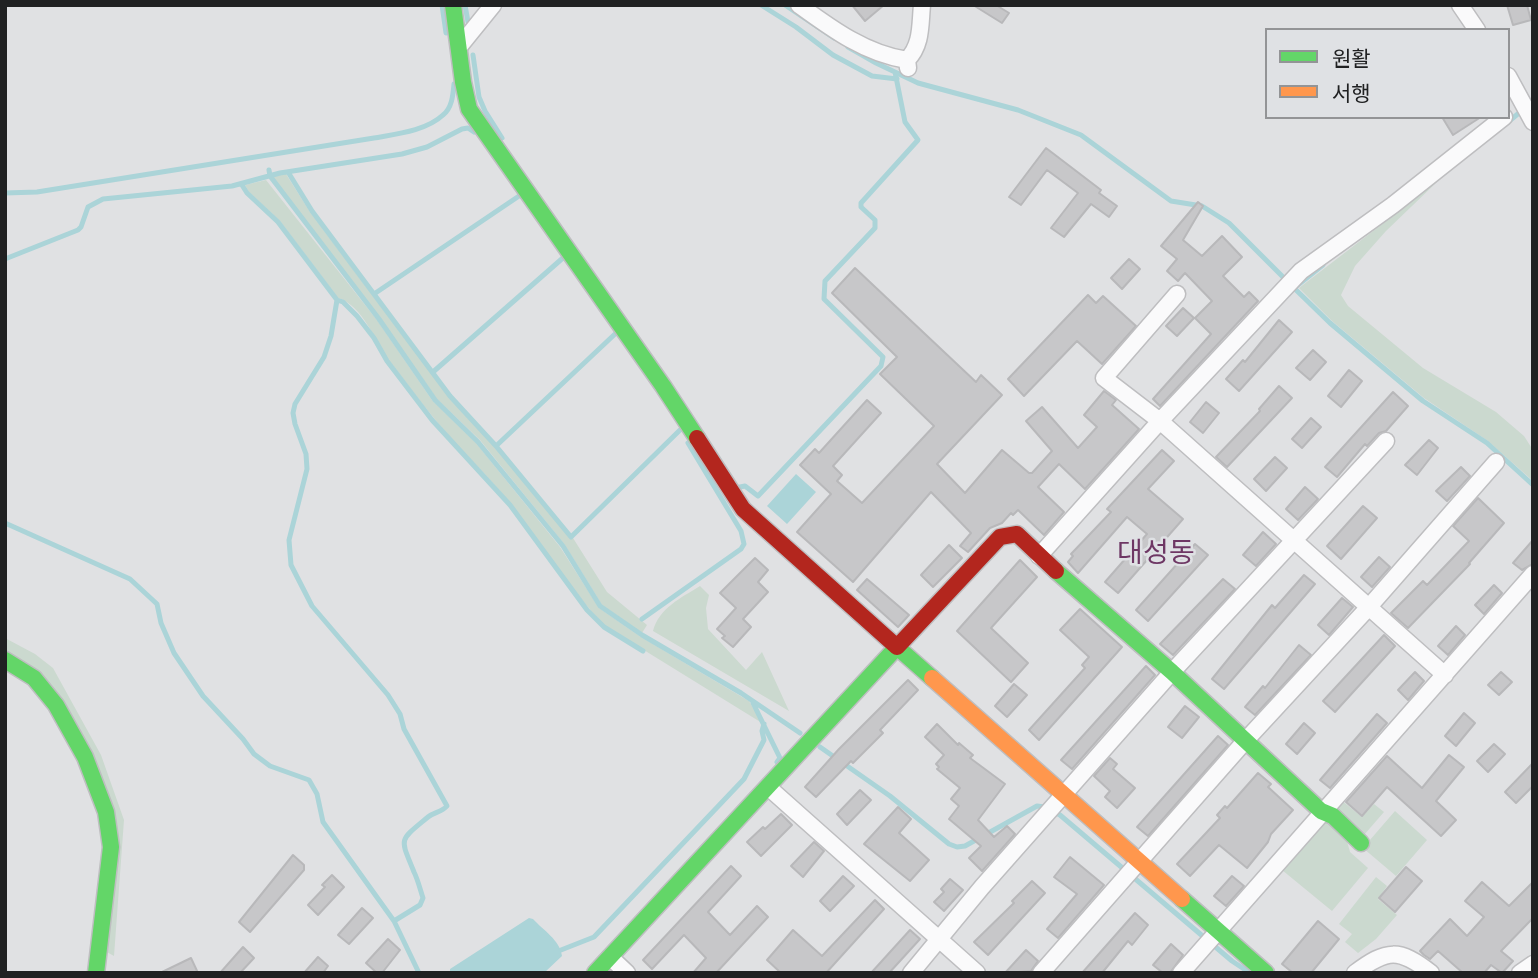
<!DOCTYPE html>
<meta charset="utf-8">
<style>
body{margin:0}
#map{position:relative;width:1538px;height:978px;overflow:hidden;background:#e0e1e3;font-family:"IBM Plex Serif","Noto Sans KR",serif}
canvas{display:block}
.frame{position:absolute;inset:0;border:7px solid #202122;pointer-events:none}
.legend{position:absolute;left:1265px;top:28px;width:245px;height:91px;box-sizing:border-box;background:#dfe1e4;border:2px solid #939496;margin:0;padding:9px 12px;list-style:none;font-size:21px;color:#202122}
.legend li{display:flex;align-items:center;gap:14px;height:35px}
.legend b{width:35px;border:2px solid #939496}
</style>
<div id="map">
<canvas width="1538" height="978"></canvas>
<div class="frame"></div>
<ul class="legend">
<li><b style="height:9px;background:#63d668"></b>원활</li>
<li><b style="height:9px;background:#ff974d"></b>서행</li>
</ul>
</div>
<script>
const context = document.querySelector('canvas').getContext('2d');
context.lineJoin = 'round';
function fill(path, color) { context.fillStyle = color; context.fill(path, 'evenodd'); }
function stroke(path, color, width, dash) { context.strokeStyle = color; context.lineWidth = width; context.lineCap = dash ? 'butt' : 'round'; context.setLineDash(dash || []); context.stroke(path); }
function write(font, color, halo, rows, align = 'center') {
  context.font = font + ' "IBM Plex Serif","Noto Sans KR",serif'; context.lineWidth = 5; context.setLineDash([]); context.textBaseline = 'middle'; context.strokeStyle = halo; context.fillStyle = color; for (const [text, x, y, turn = 0] of rows) {
    context.save(); context.translate(x, y); context.rotate((+turn || 0) * Math.PI / 180); context.textAlign = isNaN(turn) ? turn : align; if (halo) context.strokeText(text, 0, 0); context.fillText(text, 0, 0); context.restore();
  }
}
const green = new Path2D(`
 M280 174H286L310 212 449 397 495 446 571 538H573L607 592 647 625 642 633 602 605 565 545 480 440 436 398 380 318 272 177Z
 M266 180 377 320 432 400 476 443 560 547 599 608 641 637 749 701 762 723 605 626C570 590 542 545 511 505 487 473 457 448 433 417 419 400 405 381 391 363 375 343 364 306 338 298L280 221 249 192 245 185Z
 M1438 181 1386 231 1355 266 1341 295 1348 306 1423 368 1496 412 1524 436 1533 450V481L1488 441 1424 398 1332 321 1299 288Z
 M700 586 709 595 706 608 708 629 746 670 762 652 789 711 653 631C659 608 681 598 700 586Z
 M5 638 35 654 53 668 101 755 124 820 114 956 105 951 115 843 83 738 5 651Z
 M1341 800 1362 817 1374 804 1384 812 1364 835 1334 808Z
 M1395 811 1427 840 1396 876 1363 848Z
 M1325 818 1345 834 1350 852 1368 868 1332 911 1282 870Z
 M1376 877 1387 886 1378 899 1397 915 1376 939 1358 953 1345 942 1352 934 1339 924Z`);
const water = new Path2D(`
 M796 474 816 492 787 524 767 506Z
 M529 918 533 919C543 930 560 940 562 956L544 973H450V969Z`);
const stream = new Path2D(`
 M442 5 446 33
 M465 5 468 22
 M761 5 796 27 833 55 872 76 897 79
 M785 5 834 38
 M848 47 876 63 918 83 1018 110 1081 135 1171 201 1202 206 1229 223 1285 279
 M473 55 479 97 485 111 502 138
 M1532 102H1533
 M1508 122 1519 113
 M269 170 270 176 379 319 435 400 478 442 563 546 600 606 642 635 741 693 800 733
 M288 172 312 211 450 396 496 446 571 537 680 430
 M242 185 247 193 278 222 337 300 331 336 324 357 295 404 293 413 295 424 306 454 307 469 289 540 291 565 312 606 388 695 400 714 404 729 447 806C442 812 434 812 428 817 398 842 400 837 414 872 418 880 420 889 423 898L420 905 394 921 419 973
 M5 193 37 192 374 138C396 134 426 131 443 115 452 108 453 95 454 84
 M5 259 78 230 81 227 88 207 103 199 232 186 280 173 402 154 427 147 462 129 468 128 474 132
 M1323 265 1294 288 1330 323 1423 401 1487 443 1533 485
 M374 294 519 196
 M337 300 343 302 357 316 374 338 387 361 432 420 510 505 587 610 604 627 643 651
 M433 372 564 257
 M496 446 615 334
 M740 487 745 486 758 496 881 366 883 357 824 299 825 281 875 228V220L861 207V203L918 140 905 122 895 72
 M5 523 130 579 157 604 161 623 174 653 203 696 243 739 254 754 270 766 309 780 317 794 323 822 394 921
 M642 619 741 549 744 544 741 531 688 443
 M753 703 780 758 777 762
 M820 747 890 796 949 844 957 847 965 846 1037 806 1045 807 1060 815 1232 961 1250 973
 M561 950 594 937 744 779 764 740 762 731 764 724`);
const building = new Path2D(`
 M852 5H884L865 21Z
 M973 5H996L1009 13 1002 23Z
 M1507 5H1527L1531 20 1513 25Z
 M1442 117H1481L1453 135Z
 M1046 148 1101 190 1099 193 1117 206 1109 217 1091 204 1064 237 1051 228 1078 193 1047 170 1021 205 1009 197Z
 M1198 202 1203 206 1183 240 1202 256 1222 236 1242 257 1223 276 1244 297 1249 292 1258 301 1160 406 1153 399 1211 334 1195 318 1212 301 1185 273 1178 281 1167 271 1177 259 1161 246Z
 M1129 259 1140 269 1122 289 1111 278Z
 M855 268 976 382 981 375 1002 395 937 464 965 493 1002 450 1029 473H1032L1052 451 1026 421 1042 407 1078 448 1097 427 1084 415 1104 391 1116 400 1112 405 1139 429 1085 489 1059 464 1038 487 1064 512 1044 535 1018 510 1013 515 1011 513 1002 523 990 528 968 552 960 546 971 533 931 492 853 582 797 532 831 494 800 465 815 449 819 453 867 400 881 413 833 466 842 475 837 481 862 503 934 426 880 374 897 357 832 293Z
 M1088 295 1096 303 1103 296 1136 326 1102 364 1077 341 1024 396 1008 379Z
 M1183 308 1194 318 1177 336 1166 326Z
 M1279 320 1292 332 1239 391 1226 379 1243 360 1245 362Z
 M1313 350 1326 362 1310 380 1296 368Z
 M1349 370 1362 381 1341 407 1328 396Z
 M1279 386 1292 398 1227 467 1216 457 1260 411 1259 409Z
 M1393 392 1408 406 1386 431 1379 433 1367 446 1365 444 1337 477 1325 467Z
 M1206 402 1219 413 1203 433 1190 422Z
 M1311 418 1321 427 1302 448 1292 439Z
 M1429 440 1438 448 1417 475 1405 465Z
 M1162 450 1174 461 1148 489 1183 519 1118 593 1105 582 1147 534 1127 517 1078 573 1068 562 1073 556 1071 554 1111 512 1107 509Z
 M1275 457 1287 468 1266 491 1254 479Z
 M1461 467 1470 476 1447 501 1436 491Z
 M1305 487 1318 499 1298 520 1286 509Z
 M1478 498 1504 523 1469 563 1470 564 1408 628 1391 613 1423 581 1427 585 1469 541 1453 526Z
 M1363 506 1377 518 1341 559 1327 546Z
 M1263 532 1276 544 1256 566 1243 555Z
 M1533 540V564L1522 570 1513 563Z
 M1195 544 1208 555 1148 621 1136 610Z
 M949 545 962 558 933 587 921 575Z
 M1379 557 1390 567 1372 587 1361 577Z
 M755 558 768 570 758 582 768 592 743 619 751 627 733 647 722 638 725 636 717 629 736 608 720 593Z
 M1020 560 1037 577 991 628 1028 663 1011 682 957 631Z
 M1304 575 1315 584 1224 689 1212 679 1272 605 1275 608Z
 M867 579 909 615 898 627 857 590Z
 M1223 579 1235 589 1173 655 1160 644Z
 M1494 585 1502 593 1484 614 1475 605Z
 M1342 598 1353 607 1329 635 1318 625Z
 M1080 609 1122 647 1039 740 1029 730 1085 668 1082 665 1089 657 1060 630Z
 M1456 626 1465 635 1448 655 1438 646Z
 M1384 635 1395 646 1335 712 1323 701Z
 M1299 645 1311 655 1255 715 1245 707 1263 686 1265 688Z
 M1146 666 1155 675 1072 769 1061 760Z
 M1415 672 1424 681 1408 700 1398 690Z
 M1501 672 1512 682 1499 695 1488 685Z
 M908 680 918 690 880 730 883 733 853 763 851 761 816 797 805 787 839 749Z
 M1014 684 1027 695 1007 717 995 706Z
 M1185 706 1199 717 1182 738 1168 727Z
 M1464 713 1475 723 1456 746 1445 736Z
 M1377 714 1387 723 1330 788 1320 780Z
 M1304 723 1315 733 1297 754 1286 744Z
 M937 724 958 745 959 743 973 755 970 758 1005 784 978 820 994 837 1007 826 1015 834 982 871 969 858 981 846 949 819 959 806 951 799 960 788 937 769 939 767 936 764 944 755 925 737Z
 M1218 736 1228 745 1148 836 1137 827Z
 M1494 744 1505 754 1488 772 1477 761Z
 M1449 755 1464 767 1436 801 1456 820 1441 836 1387 787 1362 816 1346 802 1387 756 1422 788Z
 M1110 758 1117 764 1113 769 1135 788 1117 808 1105 797 1110 791 1094 776Z
 M1533 763V786L1516 803 1505 792Z
 M1258 773 1271 784 1268 787 1293 810 1271 834 1268 842 1247 868 1219 845 1190 876 1177 864 1220 818 1217 815 1225 806 1227 808Z
 M860 790 871 800 847 825 837 814Z
 M898 807 911 819 899 833 929 860 910 881 864 844Z
 M781 814 792 825 761 856 747 842 763 827 765 829Z
 M814 842 824 851 803 877 791 866Z
 M293 855 304 865V870L250 932 239 922Z
 M1070 857 1104 885 1058 938 1047 929 1077 894 1054 877Z
 M731 866 741 876 708 912 730 935 757 906 768 917 716 973H693L706 958 684 935 652 969 643 960Z
 M1406 867 1422 881 1395 912 1379 898Z
 M332 875 344 887 318 915 308 905 325 887 322 885Z
 M843 876 854 886 830 911 820 901Z
 M1232 876 1244 886 1226 906 1214 896Z
 M950 879 963 890 944 911 934 902 944 892 941 889Z
 M1032 881 1045 893 988 955 974 942 1014 903 1012 901Z
 M1482 882 1509 906 1533 882V918L1501 951 1513 961 1502 973 1491 965 1484 973H1463L1438 951 1430 959 1424 955 1420 951 1450 919 1467 936 1484 917 1465 901Z
 M875 900 884 909 826 973H781L767 960 793 930 822 956Z
 M362 908 373 918 349 944 338 935Z
 M1135 913 1148 925 1132 945 1128 941 1102 973H1082Z
 M1318 921 1339 939 1311 973H1293L1282 964Z
 M910 930 920 939 900 961 889 973H871Z
 M388 939 400 950 382 973H377L366 963Z
 M1171 944 1183 955 1170 973H1163L1153 965Z
 M243 947 254 958 240 973H220Z
 M1026 950 1038 961 1031 971 1005 973Z
 M318 957 328 966 323 973H304Z
 M191 958 198 973H160Z`);
const street = new Path2D(`
 M799 5C832 29 866 54 907 60
 M1460 5 1477 30
 M459 47 493 5
 M908 68 907 60C922 45 920 25 922 5
 M1508 76 1533 122
 M1177 294 1104 378 1160 421 1445 675
 M1039 556 1160 421 1301 271 1393 205 1504 117
 M768 787 977 973
 M610 957 627 973
 M911 973 982 887 1172 672 1386 441
 M1041 973 1246 740 1368 608 1496 462
 M1181 973 1533 574
 M1355 973C1387 949 1399 948 1431 973
 M1520 973 1533 964`);
const fast = new Path2D(`
 M453 5 463 82 469 109 663 386 697 438
 M1056 571 1172 672 1321 811 1333 816 1361 843
 M5 660 34 678 56 705 85 757 106 812 111 847 96 973
 M1182 899 1266 973
 M595 973 897 647 932 678`);
const slow = new Path2D(`
 M932 678 1182 899`);
const jam = new Path2D(`
 M697 438 743 509 897 647 1000 537 1017 534 1056 571`);
const quarterNames = [
 ["대성동",1156,554]
];
fill(green, '#cbd9cf');
fill(water, '#abd4d8');
stroke(stream, '#abd4d8', 5);
fill(building, '#c7c7c9');
stroke(building, '#b8b8ba', 2);
stroke(street, '#bebec0', 19);
stroke(fast, '#bebec0', 19);
stroke(slow, '#bebec0', 19);
stroke(jam, '#bebec0', 19);
stroke(street, '#fafafb', 16);
stroke(fast, '#63d668', 16);
stroke(slow, '#ff974d', 16);
stroke(jam, '#b3261e', 16);
write('28px', '#6e3764', '#dfe1e4', quarterNames);
</script>
